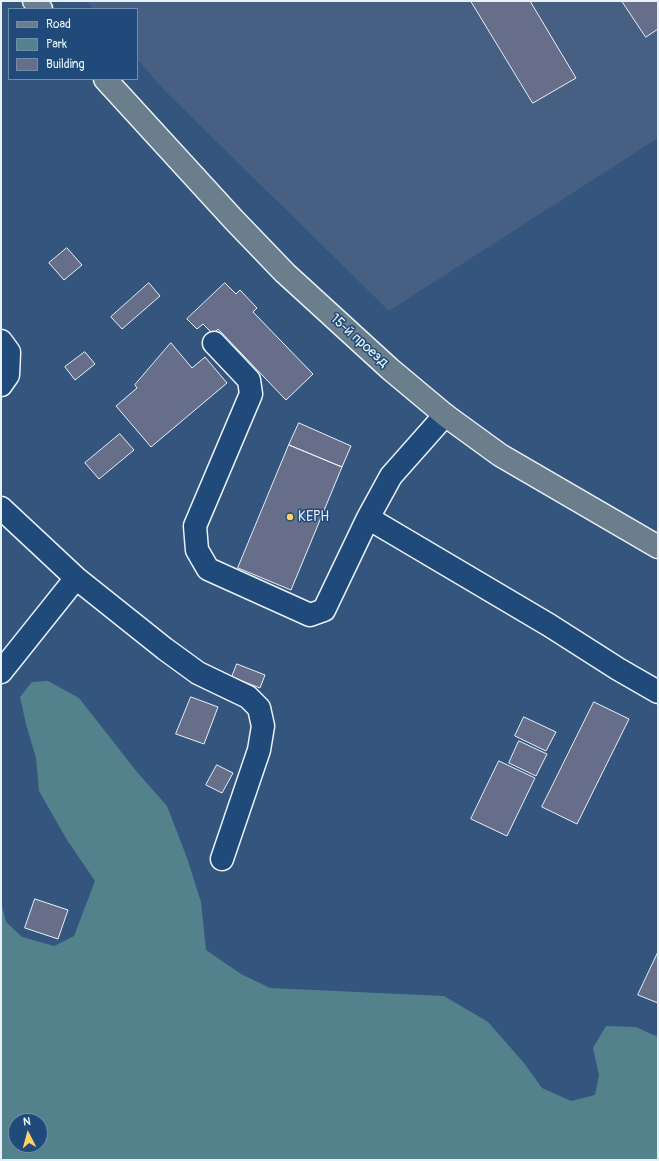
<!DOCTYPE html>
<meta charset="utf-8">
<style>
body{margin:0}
#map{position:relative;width:659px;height:1161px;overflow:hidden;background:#34557e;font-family:Pangolin,sans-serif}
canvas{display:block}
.frame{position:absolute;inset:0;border:2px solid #e8f1f8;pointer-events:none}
.legend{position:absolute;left:8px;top:8px;width:130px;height:72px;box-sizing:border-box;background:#1f4a7a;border:1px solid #6f8dac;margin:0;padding:5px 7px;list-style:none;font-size:12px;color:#e8f1f8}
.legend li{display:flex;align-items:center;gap:8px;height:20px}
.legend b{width:20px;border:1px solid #6f8dac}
.north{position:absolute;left:8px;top:1113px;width:40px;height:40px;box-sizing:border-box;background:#1f4a7a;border:1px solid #6f8dac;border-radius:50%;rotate:354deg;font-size:11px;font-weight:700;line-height:16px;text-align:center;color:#e8f1f8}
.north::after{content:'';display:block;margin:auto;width:14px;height:18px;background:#ffd166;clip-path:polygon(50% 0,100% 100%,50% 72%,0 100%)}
</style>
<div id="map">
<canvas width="659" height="1161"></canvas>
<div class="frame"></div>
<ul class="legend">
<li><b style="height:5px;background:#6b7e8b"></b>Road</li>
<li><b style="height:11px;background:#53828c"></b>Park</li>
<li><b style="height:11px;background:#666e89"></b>Building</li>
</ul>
<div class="north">N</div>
</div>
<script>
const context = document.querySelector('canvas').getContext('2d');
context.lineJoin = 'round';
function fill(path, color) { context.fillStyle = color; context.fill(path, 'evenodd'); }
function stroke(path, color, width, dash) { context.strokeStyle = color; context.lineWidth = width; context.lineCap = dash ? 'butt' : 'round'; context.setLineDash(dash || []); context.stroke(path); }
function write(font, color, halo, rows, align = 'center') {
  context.font = font + ' Pangolin,sans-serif'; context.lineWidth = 3; context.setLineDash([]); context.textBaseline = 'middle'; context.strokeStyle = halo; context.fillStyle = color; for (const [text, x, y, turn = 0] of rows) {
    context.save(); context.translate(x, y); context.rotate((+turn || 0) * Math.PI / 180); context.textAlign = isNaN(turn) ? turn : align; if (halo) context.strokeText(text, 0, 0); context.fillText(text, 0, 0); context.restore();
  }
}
const built = new Path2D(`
 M86 1H658V138L389 311 164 90 137 59V9H93Z`);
const green = new Path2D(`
 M48 681 79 698 137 772 167 806 187 858 201 902 206 950 241 974 270 988 444 996 488 1022 524 1063 542 1088 571 1101 595 1095 599 1075 593 1048 606 1026 636 1027 658 1037V1160H1V901L6 922 22 937 54 946 74 936 95 881 67 840 39 791 36 758 26 724 20 697 32 682ZM16 1121H40V1145H16Z`);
const building = new Path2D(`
 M471 1H530L576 78 533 103Z
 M622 1H658V29L646 37Z
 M67 248 82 265 64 280 49 263Z
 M149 283 160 296 122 329 111 317Z
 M225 283 236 294 240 290 257 308 253 312 313 374 286 400 218 329 213 334 203 324 197 329 187 319Z
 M171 343 192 368 205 357 227 383 151 447 116 406 137 388 135 385Z
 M85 352 95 364 75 380 65 367Z
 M299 423 351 446 342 467 289 445Z
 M120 434 134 450 99 479 85 463Z
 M289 445 342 467 291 590 238 568Z
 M237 664 265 675 260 688 232 677Z
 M191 697 218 707 204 744 176 734Z
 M594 702 629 719 577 824 542 807Z
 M524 717 556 732 546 751 515 736Z
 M519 741 547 754 536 776 509 763Z
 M499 761 535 778 507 836 471 819Z
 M217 765 233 773 222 793 206 785Z
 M35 899 68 910 58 939 25 928Z
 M658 952V1003L638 995Z`);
const minor = new Path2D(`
 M1 341 9 352 8 375 1 385
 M214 343 249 380 251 394 195 526 197 550 208 569 310 615 324 610 368 518 391 476 445 415
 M1 508 76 578 165 649 198 673 248 697 259 708 263 726 259 750 222 859
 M368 518 549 625 618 669 658 692
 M1 672 76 578`);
const major = new Path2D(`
 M34 1 41 9
 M105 79 234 220 285 273 390 369 445 415 500 455 658 547`);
const markers = [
 [290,517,4,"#ffd166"]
];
const streetNames = [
 ["15-й проезд",359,341,42]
];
const poiNames = [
 ["КЕРН",298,517]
];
fill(built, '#465f83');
fill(green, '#53828c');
fill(building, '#666e89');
stroke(building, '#e8f1f8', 1);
stroke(minor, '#e8f1f8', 25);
stroke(major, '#e8f1f8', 25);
stroke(minor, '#1f4a7a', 22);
stroke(major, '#6b7e8b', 22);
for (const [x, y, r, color] of markers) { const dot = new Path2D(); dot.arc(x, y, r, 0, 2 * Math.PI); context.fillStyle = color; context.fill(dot); stroke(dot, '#1f4a7a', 1.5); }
write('14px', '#e8f1f8', '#1f4a7a', streetNames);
write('14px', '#e8f1f8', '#1f4a7a', poiNames, 'left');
</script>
